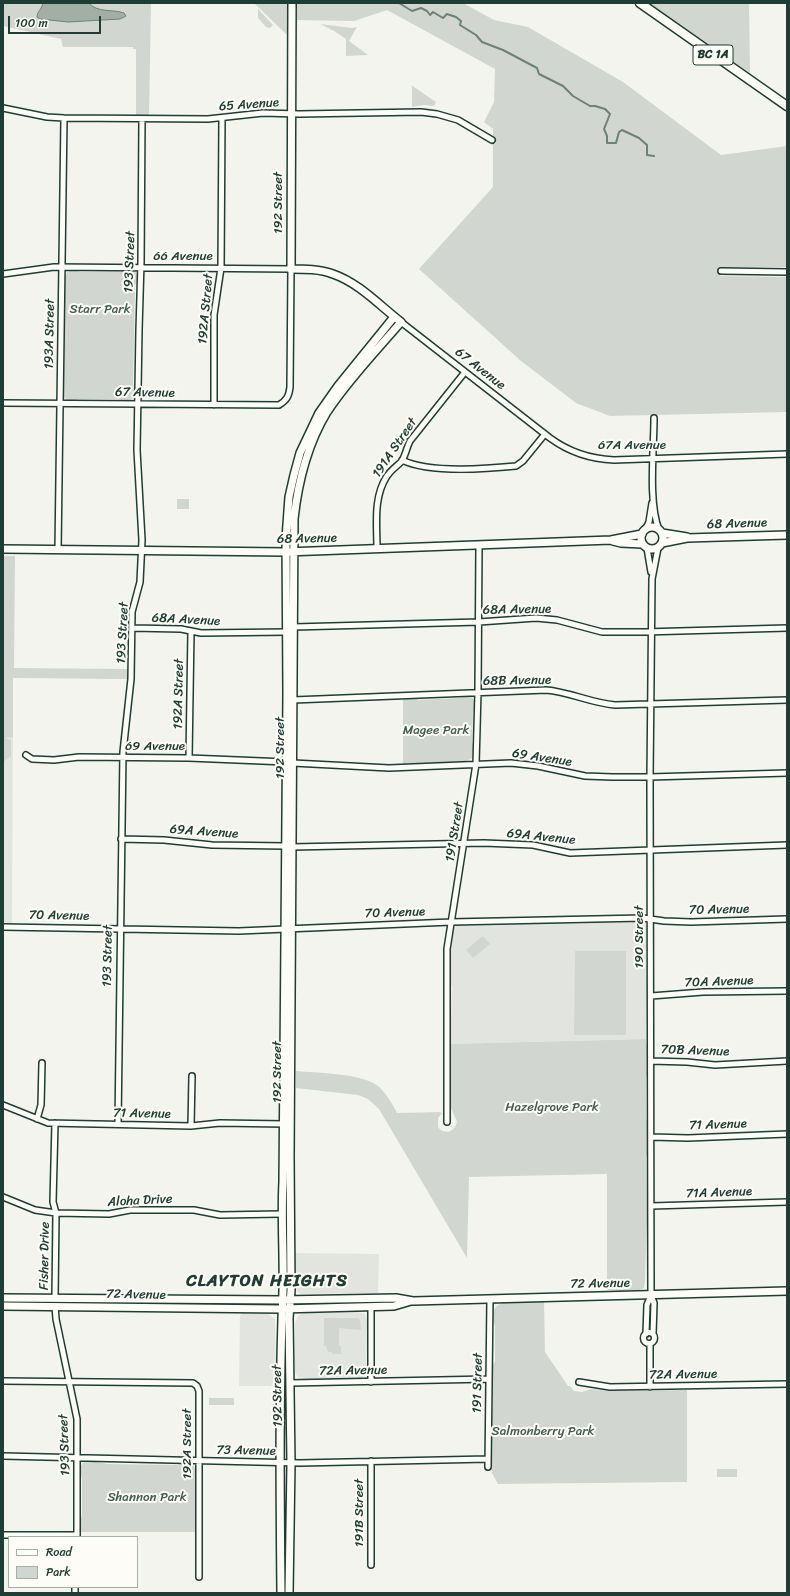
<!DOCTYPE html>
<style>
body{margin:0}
#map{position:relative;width:790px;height:1596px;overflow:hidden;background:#f4f4ef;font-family:Sriracha,sans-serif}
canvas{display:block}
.frame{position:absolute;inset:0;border:4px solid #1f3d34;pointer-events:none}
.legend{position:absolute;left:8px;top:1536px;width:130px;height:52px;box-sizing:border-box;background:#fdfcf7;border:1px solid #a4b0a9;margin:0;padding:5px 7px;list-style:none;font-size:12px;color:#1f3d34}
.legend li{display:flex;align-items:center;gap:8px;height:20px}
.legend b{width:20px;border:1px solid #a4b0a9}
.scale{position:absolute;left:8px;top:16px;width:93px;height:18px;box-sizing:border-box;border:2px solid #1f3d34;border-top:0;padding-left:5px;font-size:12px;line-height:14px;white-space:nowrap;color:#1f3d34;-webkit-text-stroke:3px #fdfcf7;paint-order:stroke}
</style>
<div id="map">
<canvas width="790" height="1596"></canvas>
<div class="frame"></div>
<ul class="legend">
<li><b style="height:5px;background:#fdfcf7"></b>Road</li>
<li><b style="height:11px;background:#d1d6d1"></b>Park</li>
</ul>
<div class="scale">100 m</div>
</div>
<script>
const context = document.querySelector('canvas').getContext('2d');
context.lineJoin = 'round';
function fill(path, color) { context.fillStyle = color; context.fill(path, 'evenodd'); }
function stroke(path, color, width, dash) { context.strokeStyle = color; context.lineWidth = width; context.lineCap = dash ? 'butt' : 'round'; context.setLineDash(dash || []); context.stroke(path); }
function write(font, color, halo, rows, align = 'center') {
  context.font = font + ' Sriracha,sans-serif'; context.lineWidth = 4; context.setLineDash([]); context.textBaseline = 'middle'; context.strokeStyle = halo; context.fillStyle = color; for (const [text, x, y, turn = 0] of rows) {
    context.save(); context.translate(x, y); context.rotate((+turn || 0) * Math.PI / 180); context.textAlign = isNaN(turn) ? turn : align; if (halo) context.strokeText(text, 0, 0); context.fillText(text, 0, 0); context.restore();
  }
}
const built = new Path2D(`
 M3 737H13L12 923H3Z
 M635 920H640L645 923 648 928 646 939V974L648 980 646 1039 449 1044V1024L451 1019 452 988 450 981V953L453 931 457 925 465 924 470 926 534 924 539 922 564 921 569 924 632 922Z
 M295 1253 379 1254 378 1293 301 1294 297 1291 295 1286Z
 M357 1312 365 1314 367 1319 366 1372 365 1376 358 1379H304L298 1378 295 1372V1324L298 1316 304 1313Z
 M242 1313 268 1314 275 1319 276 1386H239L240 1316Z`);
const green = new Path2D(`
 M3 3H151L149 116H136V49H133V47H63L61 39 3 26Z
 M254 3H287V35Z
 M297 3H463L494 20 528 27 623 82 721 155 787 146V267H720V276L787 277V412L610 416 576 403 521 361 419 269 493 187V129L484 122 494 102 495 69 387 10 354 21 294 20 297 15Z
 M647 3H749L750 73Z
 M258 9 273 25 270 28 266 27 258 18Z
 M320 24 352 28 357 27 349 41 368 55 346 56V39L334 31Z
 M411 85 436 102 434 106 424 105 412 107V87Z
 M72 270 81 272H122L130 270 134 271 138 275 137 282 135 286 133 385 135 395 130 401H123L119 399H79L72 401H68L63 396 65 277 67 272Z
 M177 499H189V509H177Z
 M3 556H15L14 668 128 669V679L13 678V737L4 738 11 740V756L3 762Z
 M464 695 471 697C476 700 475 706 473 711L472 742 474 747 472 758 466 761 403 764V700C409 699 412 696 418 700L459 698Z
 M483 936 490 944 473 958 466 950Z
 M575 951H626V1035H574Z
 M646 1039V1044L648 1045V1073L646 1077V1119L648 1123 647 1154 646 1157 647 1219 645 1281 644 1288 636 1292 607 1290V1174L469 1177 467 1258 379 1109 368 1099 358 1095 296 1088V1071C317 1073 362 1073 378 1086 386 1093 392 1103 397 1113L439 1112 442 1113 438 1118V1127C444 1135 454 1133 457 1122L451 1108V1056L449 1052V1044Z
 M544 1300 545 1352 568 1386H570L574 1391 582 1392 591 1389 611 1391 687 1390V1482L498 1484 492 1473 491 1465 493 1365 495 1361V1326C493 1322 493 1318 493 1314 494 1296 532 1301 544 1300Z
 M324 1318H358L360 1320 361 1330 339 1328V1346H341V1354H332V1352H328L326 1346H324Z
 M209 1398H234V1405H209Z
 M88 1460 107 1464 178 1465 183 1463 193 1465 196 1470 195 1532H80V1519L82 1516V1478C79 1471 79 1463 88 1460Z
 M717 1469H737V1477H717Z`);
const water = new Path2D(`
 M43 3H89C97 13 113 9 124 13L126 16 120 19 68 22 40 19 37 17C37 12 42 9 43 3Z`);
const stream = new Path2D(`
 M399 3 412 11 421 8 427 11 430 15 433 12 443 18 447 14 456 17 461 21 460 25 476 35 482 42 503 50 537 68 539 74 563 86 573 96 590 106H595L605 109 610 114 604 129 607 136V143H616L619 132 622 130 639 138 647 145V155L654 156`);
const street = new Path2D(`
 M3 108 47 117 64 118 208 119 263 113 299 114 421 112 437 114 458 120 492 140
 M721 271 787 272
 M3 274 54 267 291 269 290 387C289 396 287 400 279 405L3 403
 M401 322 550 438C569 452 590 459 614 460L787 454
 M214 405V315L221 268 222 118
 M654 418C654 450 648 502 659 530
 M402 460C428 473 486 469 516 466L523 461 545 434
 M645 530 649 522 652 503
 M647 548 651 572
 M377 549C377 525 373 497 387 476 391 470 397 466 402 461 405 456 407 447 410 441L465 372
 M58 550 64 118
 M294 627 479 622 536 618 557 620 602 632H644L787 628
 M132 628 181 629 201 633 287 632
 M293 700 546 690C570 692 591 703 615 705L787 700
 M26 755 32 759 54 760 79 757 189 758 286 762
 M189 758 191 631
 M293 763 389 768 511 763 538 766 585 776 612 777H650L787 773
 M121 839 164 840 212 845 285 846
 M292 847 484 843 533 845 570 853 787 845
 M3 927 239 931 451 922 643 918 664 921 691 922 787 919
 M651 996 703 992 787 991
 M651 1061 687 1062 715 1065 787 1061
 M3 1105 48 1123 191 1126 220 1123 284 1124
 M37 1119 41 1105 42 1063
 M447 1122V949L476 764 478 692 479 545
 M55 1123 53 1202 56 1213 55 1298
 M118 1124 123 752 131 679 132 612 140 582 142 540 137 450 139 330 141 262 142 119
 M191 1126 192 1076
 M651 1137 688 1138 787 1134
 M3 1197 35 1210 56 1213 109 1214 130 1210H194L220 1215 281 1214
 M651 1206 787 1202
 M651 1295 654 1303 653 1334
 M55 1306 56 1319 77 1419V1537
 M371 1307V1382
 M643.5 1338a5.5 5.5 0 1 1 11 0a5.5 5.5 0 1 1-11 0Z
 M646 1334 647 1305 651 1295 650 777 652 579 658 548
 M650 1344V1387
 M3 1381 193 1383 197 1386 199 1391V1577
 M579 1382 610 1387 787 1384
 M290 1383 489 1379
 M3 1456 300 1463 488 1459
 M488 1467 490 1299
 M3 1535H77
 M371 1565V1461
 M75 1593V1587`);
const secondary = new Path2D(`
 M641 538a11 11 0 1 1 22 0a11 11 0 1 1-22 0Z
 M662 533 687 537
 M613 541 621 543 642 544
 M662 543 687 538 787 535
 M3 549 286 552 611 540 642 534
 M3 1298 282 1300 396 1298 413 1301 787 1291
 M3 1306 281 1309 394 1306 411 1301
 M281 1593C280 1492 279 1391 283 1291 284 1254 281 1218 283 1182L287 693 286 538 289 497 294 475 300 453 319 413 338 386 394 317
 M289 1593 291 1463 289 1318 291 1290 290 1156 294 519C298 482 307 445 327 412 348 380 376 351 401 322 379 305 359 283 333 274 320 269 305 269 291 269L292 3`);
const primary = new Path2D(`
 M640 3 787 106`);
const shields = [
 [713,55,40]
];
const shieldNames = [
 ["BC 1A",713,55]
];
const streetNames = [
 ["65 Avenue",249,105,-4],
 ["192 Street",279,203,-90],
 ["66 Avenue",183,257],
 ["193 Street",130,262,-88],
 ["192A Street",206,309,-85],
 ["193A Street",50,334,-89],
 ["67 Avenue",480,369,38],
 ["67 Avenue",145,393,1],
 ["67A Avenue",632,446],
 ["191A Street",395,448,-56],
 ["68 Avenue",737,524,-2],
 ["68 Avenue",307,539,-1],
 ["68A Avenue",517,610,-1],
 ["68A Avenue",186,620,3],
 ["193 Street",123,633,-87],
 ["68B Avenue",517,681,-1],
 ["192A Street",179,694,-89],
 ["69 Avenue",155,747],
 ["192 Street",281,748,-90],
 ["69 Avenue",542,758,9],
 ["69A Avenue",204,832,4],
 ["191 Street",455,832,-81],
 ["69A Avenue",541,837,6],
 ["70 Avenue",719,910,-1],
 ["70 Avenue",395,913,-2],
 ["70 Avenue",59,916,1],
 ["190 Street",640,937,-90],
 ["193 Street",108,956,-89],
 ["70A Avenue",719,982,-2],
 ["70B Avenue",695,1051,2],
 ["192 Street",278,1072,-90],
 ["71 Avenue",142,1114,1],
 ["71 Avenue",718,1125,-2],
 ["71A Avenue",719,1193,-2],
 ["Aloha Drive",140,1201,-3],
 ["Fisher Drive",45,1256,-89],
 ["72 Avenue",600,1284,-1],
 ["72 Avenue",136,1295,1],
 ["72A Avenue",353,1371,-1],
 ["72A Avenue",683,1375,-1],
 ["191 Street",478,1383,-89],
 ["192 Street",278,1396,-91],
 ["192A Street",188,1444,-90],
 ["193 Street",65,1445,-92],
 ["73 Avenue",246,1451,1],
 ["191B Street",360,1513,-90]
];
const parkNames = [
 ["Starr Park",100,310],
 ["Magee Park",436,731],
 ["Hazelgrove Park",552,1108],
 ["Salmonberry Park",543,1432],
 ["Shannon Park",147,1498]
];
const districtNames = [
 ["CLAYTON HEIGHTS",267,1282]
];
fill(built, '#e2e5df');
fill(green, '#d1d6d1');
fill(water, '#a3aea7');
stroke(water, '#6e8179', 1);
stroke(stream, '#6e8179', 2);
stroke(street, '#1f3d34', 8);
stroke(secondary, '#1f3d34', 10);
stroke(primary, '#1f3d34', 11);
stroke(street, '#fdfcf7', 5);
stroke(secondary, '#fdfcf7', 7);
stroke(primary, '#fdfcf7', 8);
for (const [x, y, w] of shields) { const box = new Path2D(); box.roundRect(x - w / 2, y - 10, w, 20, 3); context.fillStyle = '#fdfcf7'; context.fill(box); stroke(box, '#1f3d34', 1); }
write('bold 12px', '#1f3d34', null, shieldNames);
write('13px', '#1f3d34', '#fdfcf7', streetNames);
write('13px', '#435c53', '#fdfcf7', parkNames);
context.letterSpacing = '1px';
write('bold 17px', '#1f3d34', '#fdfcf7', districtNames);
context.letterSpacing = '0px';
</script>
